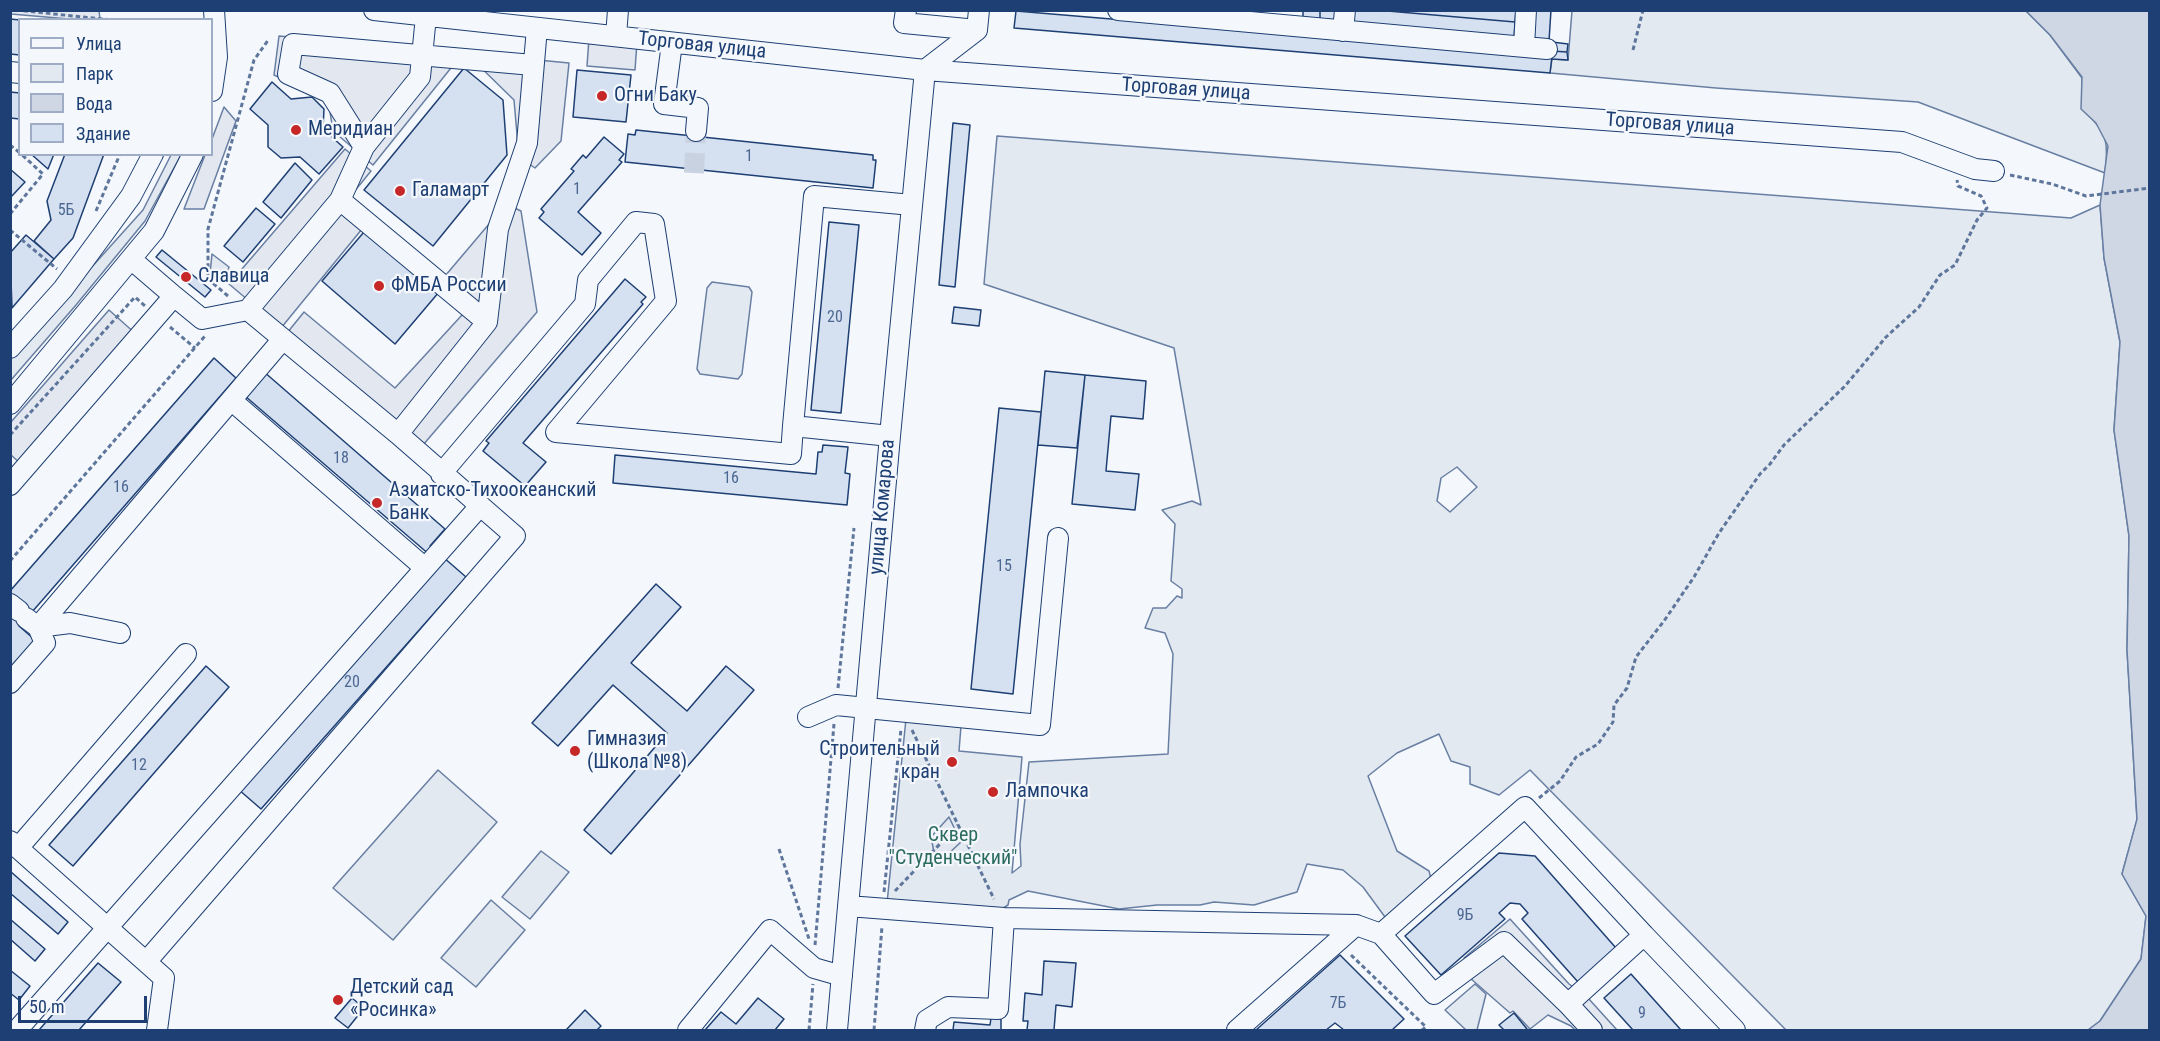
<!DOCTYPE html>
<meta charset="utf-8">
<style>
body{margin:0}
#map{position:relative;width:2160px;height:1041px;overflow:hidden;background:#f4f7fb;font-family:"Roboto Condensed",sans-serif}
canvas{display:block}
.frame{position:absolute;inset:0;border:12px solid #1d3f73;pointer-events:none}
.legend{position:absolute;left:18px;top:18px;width:195px;height:138px;box-sizing:border-box;background:#f4f7fb;border:2px solid #9eadc5;margin:0;padding:8px 10px;list-style:none;font-size:18px;color:#1d3f73}
.legend li{display:flex;align-items:center;gap:12px;height:30px}
.legend b{width:30px;border:2px solid #9eadc5}
.scale{position:absolute;left:18px;top:996px;width:129px;height:27px;box-sizing:border-box;border:3px solid #1d3f73;border-top:0;padding-left:8px;font-size:18px;line-height:21px;white-space:nowrap;color:#1d3f73;-webkit-text-stroke:4px #f4f7fb;paint-order:stroke}
</style>
<div id="map">
<canvas width="2160" height="1041"></canvas>
<div class="frame"></div>
<ul class="legend">
<li><b style="height:8px;background:#f4f7fb"></b>Улица</li>
<li><b style="height:16px;background:#e3e9f0"></b>Парк</li>
<li><b style="height:16px;background:#cfd7e4"></b>Вода</li>
<li><b style="height:16px;background:#d5e0f0"></b>Здание</li>
</ul>
<div class="scale">50 m</div>
</div>
<script>
const context = document.querySelector('canvas').getContext('2d');
context.lineJoin = 'round';
function fill(path, color) { context.fillStyle = color; context.fill(path, 'evenodd'); }
function stroke(path, color, width, dash) { context.strokeStyle = color; context.lineWidth = width; context.lineCap = dash ? 'butt' : 'round'; context.setLineDash(dash || []); context.stroke(path); }
function write(font, color, halo, rows, align = 'center') {
  context.font = font + ' "Roboto Condensed",sans-serif'; context.lineWidth = 4.5; context.setLineDash([]); context.textBaseline = 'middle'; context.strokeStyle = halo; context.fillStyle = color; for (const [text, x, y, turn = 0] of rows) {
    context.save(); context.translate(x, y); context.rotate((+turn || 0) * Math.PI / 180); context.textAlign = isNaN(turn) ? turn : align; if (halo) context.strokeText(text, 0, 0); context.fillText(text, 0, 0); context.restore();
  }
}
const green = new Path2D(`
 M1572 11H2026L2050 35 2082 78V109C2107 132 2109 140 2105 173L1918 102 1716 88 1550 73 1552 59 1568 60Z
 M997 136 2071 218 2100 205 2104 258 2120 342 2114 430 2129 536 2127 650 2137 820 2122 874 2146 916 2141 959 2100 1021 2088 1030H1786L1530 770 1499 795 1470 784V767L1451 761 1439 734 1397 753 1368 776 1397 851 1429 871 1435 894 1408 915 1385 917 1363 887 1343 870 1307 864 1297 892 1254 905 1214 902 1200 905H1157L1119 909 1028 891 1009 900 1008 905 997 912 887 903 906 719 961 726 959 751 1022 757 1012 873 1021 866 1020 844 1029 762 1168 754 1173 654 1165 633 1145 628 1153 608H1166L1177 596 1182 598V589L1171 581 1175 524 1162 510 1192 501 1201 505 1174 348 984 284ZM1457 467 1477 487 1450 512 1437 501 1441 478Z
 M171 155H181L145 221 76 305 11 380 10 358 143 210Z
 M212 254 229 267 227 274 219 282 210 274Z
 M712 282 749 287 752 292 742 374 738 379 700 374 697 369 707 288Z
 M438 770 497 822 393 940 333 888Z
 M541 851 569 872 530 919 502 897Z
 M491 900 525 930 476 987 441 958Z
 M1475 984 1486 994 1477 1030H1466L1445 1010Z`);
const parking = new Path2D(`
 M10 11H99L100 19H69L11 14Z
 M279 36 463 53 373 165 333 131 328 99 274 75Z
 M589 38 637 42 635 70 587 66Z
 M466 53 569 63 561 141 535 168 519 157 514 100Z
 M224 107 236 121 204 209H184L205 155 212 154V139Z
 M345 149 371 171 340 209 362 229 281 328 229 284Z
 M506 204 521 211 537 312 423 445 287 333 304 312 395 388 473 303 445 276Z
 M109 310 146 343 31 473 11 455V422Z
 M949 817 961 842 947 855 934 852 931 837Z
 M1510 919 1569 984 1588 998 1617 1030H1575L1571 1026 1548 1015 1530 1029 1513 1011 1510 1013 1470 978 1471 964 1464 958Z`);
const water = new Path2D(`
 M2026 11H2149V1030H2088L2100 1021 2141 959 2146 916 2122 874 2137 819 2127 650 2129 536 2114 430 2120 342 2104 258 2100 205 2108 146 2096 123 2081 109 2082 77 2050 35Z`);
const building = new Path2D(`
 M1303 10H1320V19L1303 18Z
 M1320 10H1337L1336 20 1320 19Z
 M1354 10H1376L1515 22 1514 38 1353 25Z
 M1376 10H1516L1515 22Z
 M1535 10H1551L1549 41 1533 40Z
 M1016 11 1552 56 1550 73 1014 28Z
 M10 19 20 20V55L10 54Z
 M1552 42 1568 44 1567 52 1552 51Z
 M1552 51 1567 52 1568 60 1552 59Z
 M464 68 503 100 507 155 433 246 364 190Z
 M577 70 631 75 626 122 573 117Z
 M272 82 291 99 312 97 324 109 323 129 343 147 319 174 300 157 281 158 268 147V125L250 109Z
 M10 92 20 93V119L10 118Z
 M953 123 970 125 955 287 939 285Z
 M636 130 873 155V160H876L873 188 625 162 628 134 635 135Z
 M604 137 624 154 619 160 622 162 578 212 601 233 582 255 539 218 544 212 541 209 574 171 571 169 583 155 586 158Z
 M31 154H54L48 169Z
 M65 154H104L73 238 54 259 34 241 51 220 47 201Z
 M295 163 312 180 281 218 263 202Z
 M10 169 25 182 10 198Z
 M256 208 275 224 243 262 224 246Z
 M829 222 859 225 841 413 811 410Z
 M364 232 439 292 395 344 322 281Z
 M26 235 54 259 12 308 10 253Z
 M162 250 211 290 205 297 156 257Z
 M625 279 646 297 641 302 643 304 523 443 546 462 525 486 483 451 489 443 486 441Z
 M954 307 981 310 979 326 952 323Z
 M214 358 236 378 32 612 10 594V591Z
 M263 371 445 529 430 546 443 557 438 562 231 384 236 378 249 388Z
 M1045 371 1085 375 1077 448 1038 445Z
 M1085 375 1146 381 1143 419 1111 416 1106 471 1139 474 1135 510 1072 504Z
 M999 408 1041 412 1013 694 971 689Z
 M823 445 848 447 845 473 850 474 847 505 613 483 615 455 816 474 818 452H822Z
 M443 557 466 577 261 809 238 789Z
 M656 584 681 607 631 663 687 711 726 666 754 690 611 854 584 830 667 733 613 685 558 746 532 723Z
 M24 605 32 612 19 626 35 640 10 668V620Z
 M206 666 229 687 73 866 49 845Z
 M1499 853 1535 856 1616 948 1578 982 1522 919 1528 913 1520 904 1510 903 1499 913 1505 919 1441 975 1405 936Z
 M10 871 68 922 58 934 10 893Z
 M10 919 45 949 35 961 10 939Z
 M1340 955 1404 1019 1392 1030H1344L1335 1023 1326 1030H1256Z
 M1044 961 1076 963 1072 1007 1056 1005 1054 1030H1027L1028 1021H1023L1025 993 1042 995Z
 M98 963 121 982 79 1030H39Z
 M10 970 30 986 19 1000 10 993Z
 M1631 974 1681 1030H1633L1604 998Z
 M352 998 364 1008 348 1028 335 1018Z
 M758 998 784 1019 775 1030H705L721 1012 736 1024Z
 M585 1010 601 1026 597 1030H566Z
 M1514 1013 1527 1029 1525 1030H1504L1499 1025Z
 M991 1018 1001 1019V1030H953L954 1022 990 1025Z`);
const minorTunnel = new Path2D(`
 M694 173 696 131`);
const path = new Path2D(`
 M16 10 112 20
 M1633 50 1643 10
 M10 145 20 153
 M2010 175 2052 184 2086 196 2150 188
 M96 211 120 154
 M10 214 43 174 21 154
 M10 230 57 269
 M228 296 208 279V229L254 60 269 39
 M170 327 195 348
 M10 435 135 297 145 306
 M10 561 205 336
 M838 688 854 528
 M912 730 994 899
 M1539 798 1560 781 1576 757 1598 744 1613 722 1614 705 1627 688 1636 657 1664 621 1694 577 1719 533 1760 474 1770 464 1784 445 1845 386 1886 337 1919 307 1940 275 1955 265 1977 220 1987 208 1981 196 1958 186 1957 180
 M779 849 809 939
 M895 891 958 825
 M884 892 901 729
 M815 945 834 724
 M1351 955 1426 1027 1422 1030
 M809 1030 813 984
 M874 1030 882 926`);
const minor = new Path2D(`
 M374 10 925 70 1902 142 1975 169 1994 171
 M906 10 904 23 977 30
 M1118 10 1547 49
 M1343 31 1345 10
 M616 36 618 10
 M672 43 664 104 698 108 696 131
 M1524 47 1526 10
 M10 72 20 73
 M212 91 217 57 214 10
 M364 147 330 93 288 74 293 44 533 65
 M340 200 487 322
 M174 296 202 319 248 310 340 200 364 147 420 77 426 16
 M10 348 63 289 131 196 153 154
 M231 400 425 568
 M10 404 154 231 193 154
 M793 426 814 196 912 205
 M398 434 487 322 498 229 527 143 537 28
 M441 474 585 304 588 280 636 222 654 224 666 301 556 432 791 454 793 426 890 436
 M10 485 174 296 132 260
 M10 604 19 611
 M26 618 38 627 70 623 120 633
 M10 683 45 643 38 627 283 339
 M808 717 836 705 1040 725 1058 538
 M10 841 164 978 157 1030
 M18 848 186 654
 M848 906 1004 918 1356 925 1381 934 1434 994 1504 942 1568 1004 1592 1030
 M1381 934 1525 807 1644 935 1568 1004
 M1644 935 1735 1030
 M146 962 515 536 398 434 248 310
 M17 1030 480 506
 M688 1030 770 930 814 968 842 976
 M837 1030 890 436 925 70 977 30 979 10
 M925 1030 927 1020 948 1007 998 1009 1004 918
 M1237 1030 1356 925`);
const markers = [
 [602,96,6,"#c62828"],
 [296,130,6,"#c62828"],
 [400,191,6,"#c62828"],
 [186,277,6,"#c62828"],
 [379,286,6,"#c62828"],
 [377,503,6,"#c62828"],
 [575,751,6,"#c62828"],
 [952,762,6,"#c62828"],
 [993,792,6,"#c62828"],
 [338,1000,6,"#c62828"]
];
const numberNames = [
 ["1",749,157],
 ["1",577,190],
 ["5Б",66,211],
 ["20",835,318],
 ["18",341,459],
 ["16",731,479],
 ["16",121,488],
 ["15",1004,567],
 ["20",352,683],
 ["12",139,766],
 ["9Б",1465,916],
 ["7Б",1338,1004],
 ["9",1642,1014]
];
const streetNames = [
 ["Торговая улица",702,46,6],
 ["Торговая улица",1186,90,4],
 ["Торговая улица",1670,125,4],
 ["улица Комарова",883,507,-85]
];
const poiNames = [
 ["Огни Баку",614,96],
 ["Меридиан",308,130],
 ["Галамарт",412,191],
 ["Славица",198,277],
 ["ФМБА России",391,286],
 ["Азиатско-Тихоокеанский",389,491],
 ["Банк",389,514],
 ["Гимназия",587,740],
 ["(Школа №8)",587,763],
 ["Строительный",940,750,"right"],
 ["кран",940,773,"right"],
 ["Лампочка",1005,792],
 ["Детский сад",350,988],
 ["«Росинка»",350,1011]
];
const parkNames = [
 ["Сквер",953,836],
 ["\"Студенческий\"",953,859]
];
fill(green, '#e3e9f0');
stroke(green, '#687fa3', 1.5);
fill(parking, '#e3e8f0');
stroke(parking, '#687fa3', 1.5);
fill(water, '#cfd7e4');
stroke(water, '#687fa3', 1.5);
fill(building, '#d5e0f0');
stroke(building, '#1d3f73', 1.5);
stroke(minorTunnel, '#c9d2e0', 20, [20, 10]);
stroke(minor, '#1d3f73', 22);
stroke(path, '#5e769c', 3, [4.5, 3]);
stroke(minor, '#f4f7fb', 20);
for (const [x, y, r, color] of markers) { const dot = new Path2D(); dot.arc(x, y, r, 0, 2 * Math.PI); context.fillStyle = color; context.fill(dot); stroke(dot, '#f4f7fb', 2); }
write('16px', '#4b6792', null, numberNames);
write('20px', '#1d3f73', '#f4f7fb', streetNames);
write('20px', '#1d3f73', '#f4f7fb', poiNames, 'left');
write('20px', '#2c6c60', '#f4f7fb', parkNames);
</script>
